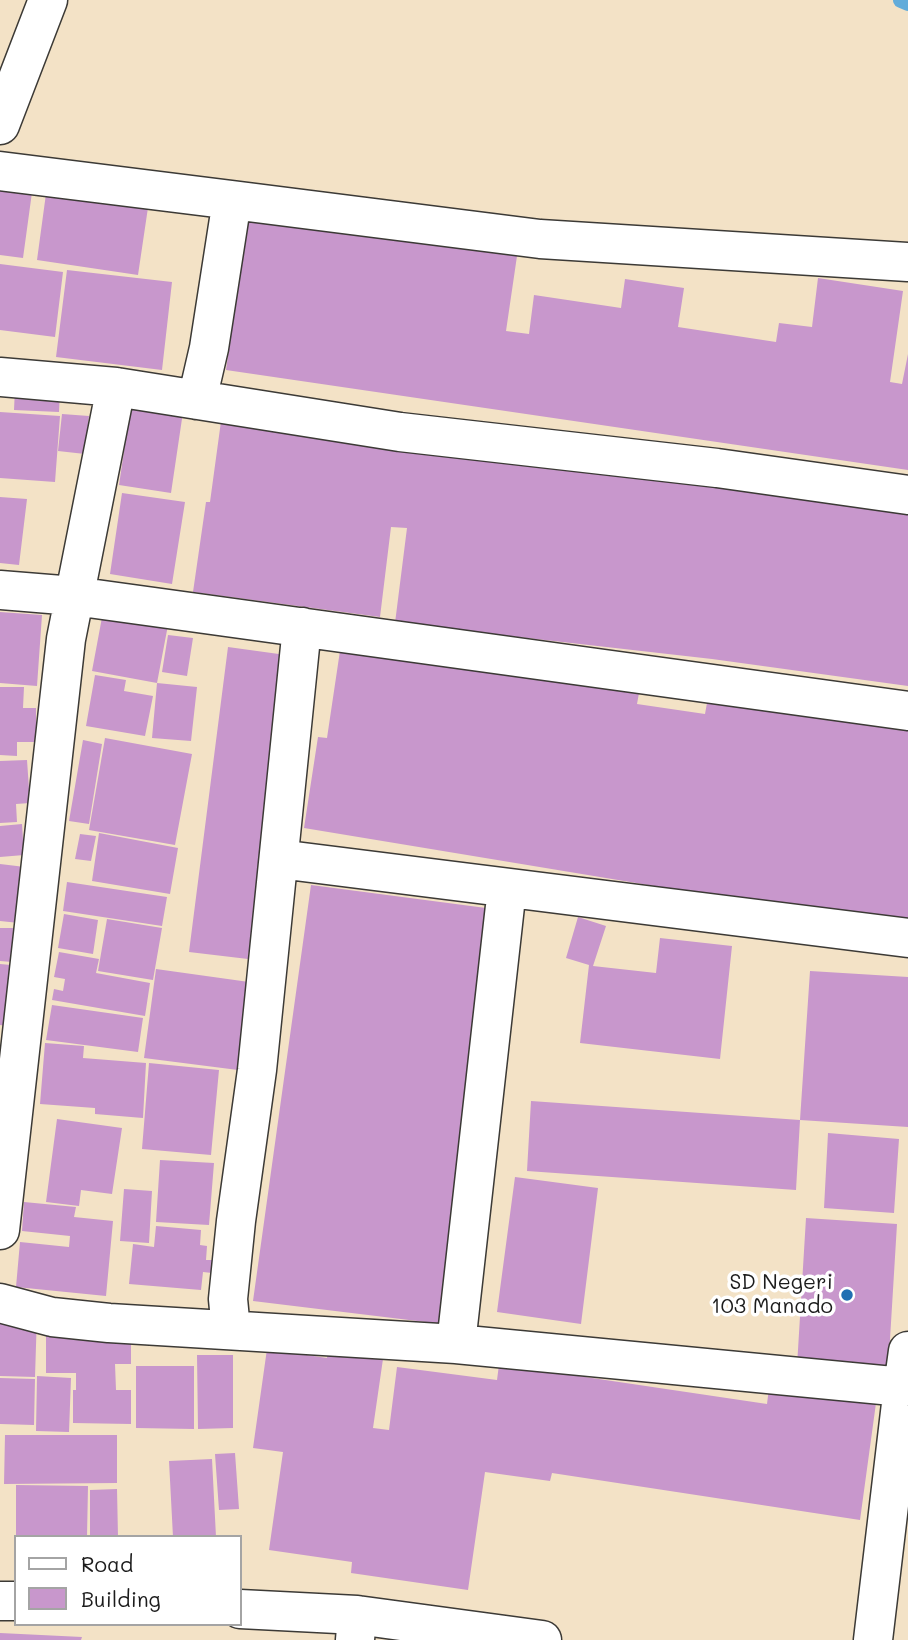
<!DOCTYPE html>
<style>
body{margin:0}
#map{position:relative;width:908px;height:1640px;overflow:hidden;background:#f3e2c6;font-family:Mali,sans-serif}
canvas{display:block}
.legend{position:absolute;left:14px;top:1535px;width:228px;height:91px;box-sizing:border-box;background:#fff;border:2px solid #a4a4a4;margin:0;padding:9px 12px;list-style:none;font-size:21px;color:#1c1c1c}
.legend li{display:flex;align-items:center;gap:14px;height:35px}
.legend b{width:35px;border:2px solid #a4a4a4}
</style>
<div id="map">
<canvas width="908" height="1640"></canvas>
<ul class="legend">
<li><b style="height:9px;background:#fff"></b>Road</li>
<li><b style="height:19px;background:#c897cc"></b>Building</li>
</ul>
</div>
<script>
const context = document.querySelector('canvas').getContext('2d');
context.lineJoin = 'round';
function stroke(path, color, width, dash) { context.strokeStyle = color; context.lineWidth = width; context.lineCap = dash ? 'butt' : 'round'; context.setLineDash(dash || []); context.stroke(path); }
function fill(path, color) { context.fillStyle = color; context.fill(path, 'evenodd'); }
function write(font, color, halo, rows, align = 'center') {
  context.font = font + ' Mali,sans-serif'; context.lineWidth = 7; context.setLineDash([]); context.textBaseline = 'middle'; context.strokeStyle = halo; context.fillStyle = color; for (const [text, x, y, turn = 0] of rows) {
    context.save(); context.translate(x, y); context.rotate((+turn || 0) * Math.PI / 180); context.textAlign = isNaN(turn) ? turn : align; if (halo) context.strokeText(text, 0, 0); context.fillText(text, 0, 0); context.restore();
  }
}
const stream = new Path2D(`
 M901 0 908 3`);
const building = new Path2D(`
 M48 179 150 194 138 275 37 260Z
 M0 181 33 185 23 258 0 255Z
 M248 209 438 245 517 256 506 331 529 334 534 295 621 308 625 279 684 288 678 327 776 342 779 323 812 327 818 278 903 291 890 382 902 384 908 354V470L226 370Z
 M0 264 63 272 55 337 0 330Z
 M67 270 172 282 162 370 56 357Z
 M15 388 60 390 59 412 14 410Z
 M131 404 183 412 171 493 119 485Z
 M0 412 60 416 55 482 0 478Z
 M62 414 89 416 85 454 58 451Z
 M222 414 908 498V686L712 659 395 623 407 528 391 527 380 617 193 592 206 502H210Z
 M122 493 185 502 172 584 110 574Z
 M0 497 27 499 19 565 0 563Z
 M0 612 42 615 37 686 0 683Z
 M103 612 168 625 157 683 92 671Z
 M168 635 193 638 187 676 162 672Z
 M341 644 639 693 637 704 705 714 709 692 908 724V928L304 828 318 737 327 738Z
 M228 647 286 655 248 959 189 952Z
 M95 675 126 680 124 691 153 696 145 736 86 726Z
 M157 683 197 687 191 741 152 738Z
 M0 687H24L23 708H36V742H17V756L0 755Z
 M105 738 192 754 175 845 89 830Z
 M83 740 102 744 89 824 69 821Z
 M27 760 30 803 16 804 17 822 0 823V761Z
 M22 824 24 855 0 857V826Z
 M99 833 178 848 170 894 92 881Z
 M80 834 96 836 91 861 75 859Z
 M0 864 25 867 19 923 0 921Z
 M67 882 167 897 162 926 63 911Z
 M311 885 486 908 442 1324 253 1301Z
 M64 914 98 920 93 954 58 948Z
 M578 917 606 926 593 966 656 973 660 938 732 946 720 1059 580 1043 589 965 566 958Z
 M107 919 162 928 153 980 98 971Z
 M0 928H13L12 962 0 961Z
 M59 952 99 959 96 973 150 983 145 1016 52 1000 54 989 63 991 65 979 54 977Z
 M0 964 11 965 8 1026 0 1025Z
 M156 969 249 982 238 1070 144 1058Z
 M810 971 908 977V1127L800 1120Z
 M52 1005 143 1018 138 1052 46 1040Z
 M45 1043 84 1046 83 1058 146 1063 143 1118 95 1114V1108L40 1104Z
 M149 1063 219 1070 211 1155 142 1149Z
 M531 1101 800 1120 796 1190 527 1171Z
 M57 1119 122 1128 112 1194 81 1190 79 1206 46 1202Z
 M828 1133 899 1139 894 1213 824 1208Z
 M160 1160 214 1163 209 1225 156 1222Z
 M515 1177 598 1188 581 1324 497 1312Z
 M124 1189 152 1191 149 1243 120 1241Z
 M24 1202 76 1207 74 1217 113 1221 106 1296 16 1287 20 1242 69 1247 70 1236 22 1231Z
 M806 1218 897 1224 888 1372 797 1366Z
 M156 1226 201 1230 200 1245 207 1246 206 1260H214L212 1273 203 1272 201 1290 129 1284 133 1244 154 1247Z
 M0 1312 37 1314 35 1377 0 1376Z
 M46 1324H131V1364H115L116 1390H131V1424L73 1423V1390H76V1373H46Z
 M329 1344 384 1352 373 1428 389 1430 397 1367 497 1380 500 1357 566 1366 565 1374 767 1404 769 1388 876 1403 860 1520 552 1473 550 1481 485 1472 468 1590 351 1573 352 1562 269 1550 283 1452 253 1448 267 1349 327 1358Z
 M197 1355H233V1428L198 1429Z
 M136 1366H194V1429L136 1428Z
 M37 1376 71 1378 69 1432 36 1431Z
 M0 1378 35 1379 34 1425 0 1424Z
 M5 1435H117V1483L4 1484Z
 M235 1453 239 1509 219 1510 215 1454Z
 M212 1459 216 1537H173L169 1461Z
 M16 1485 88 1486 87 1537H16Z
 M117 1489 118 1537H90V1490Z
 M0 1633 82 1637 81 1640H0Z`);
const minor = new Path2D(`
 M0 125 48 0
 M0 171 232 200 209 348 197 400
 M232 200 540 239 908 262
 M0 377 116 387 400 432 717 468 908 495
 M0 590 74 596 908 711
 M279 859 908 938
 M0 1230 66 639 116 387
 M0 1303 52 1317 109 1323 456 1344 903 1387 908 1351
 M231 1330 228 1299 236 1221 257 1070 302 627
 M456 1344 507 888
 M0 1601H16
 M240 1609 357 1615 355 1640
 M357 1615 542 1640
 M873 1640 903 1387`);
const markers = [
 [847,1295,7,"#1f6fb2"]
];
const poiNames = [
 ["SD Negeri",833,1283],
 ["103 Manado",833,1307]
];
stroke(stream, '#62acda', 16);
fill(building, '#c897cc');
stroke(minor, '#3c3a36', 41);
stroke(minor, '#fff', 38);
for (const [x, y, r, color] of markers) { const dot = new Path2D(); dot.arc(x, y, r, 0, 2 * Math.PI); context.fillStyle = color; context.fill(dot); stroke(dot, '#fff', 2.5); }
write('21px', '#1c1c1c', '#fff', poiNames, 'right');
</script>
